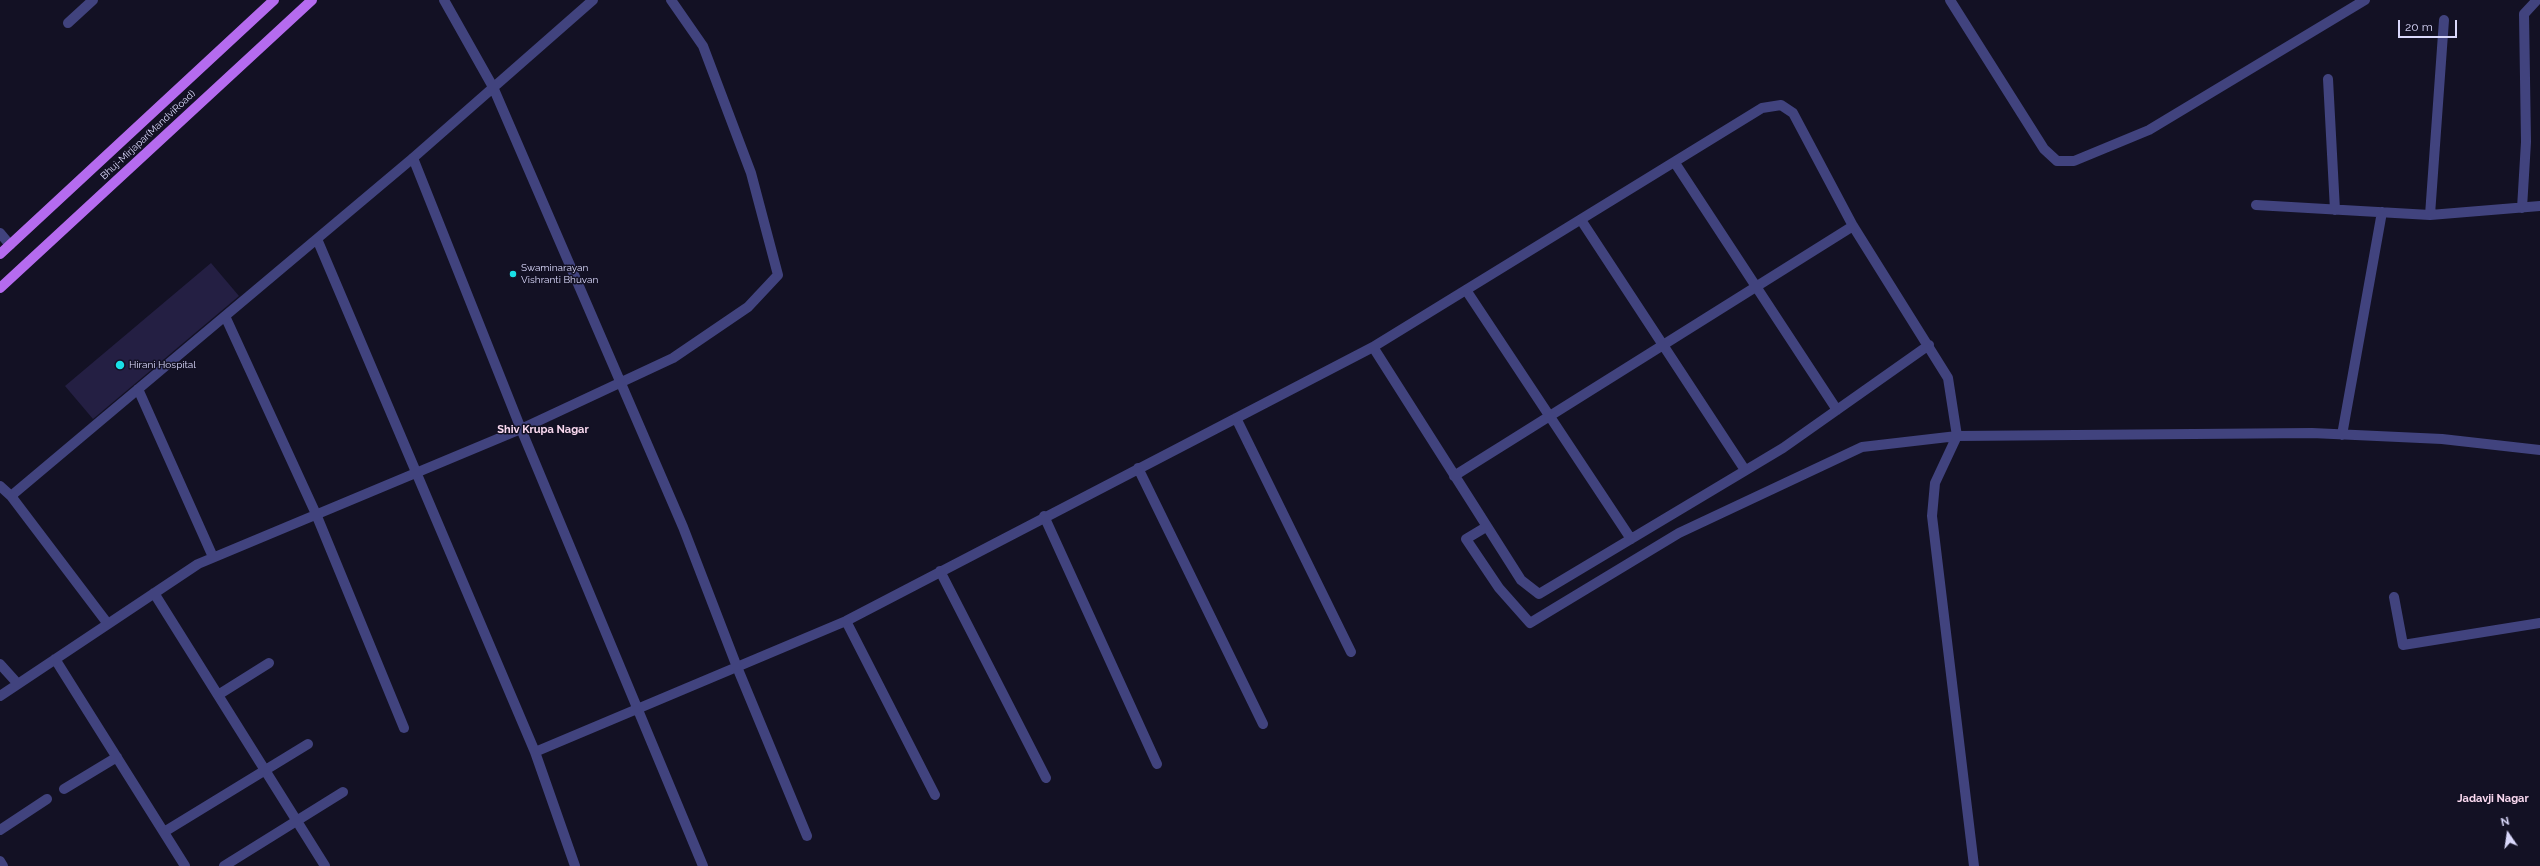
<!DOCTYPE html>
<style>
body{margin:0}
#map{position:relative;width:2540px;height:866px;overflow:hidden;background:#131124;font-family:Raleway,sans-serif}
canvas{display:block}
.north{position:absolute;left:2488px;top:814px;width:40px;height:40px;-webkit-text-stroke:3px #131124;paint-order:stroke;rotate:347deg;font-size:11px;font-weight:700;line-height:16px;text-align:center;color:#dad8fb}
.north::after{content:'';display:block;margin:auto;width:14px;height:18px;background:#dad8fb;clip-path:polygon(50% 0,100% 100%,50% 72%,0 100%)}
.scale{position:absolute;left:2398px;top:20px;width:59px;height:18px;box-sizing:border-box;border:2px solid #dad8fb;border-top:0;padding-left:5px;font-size:12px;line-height:14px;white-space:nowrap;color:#dad8fb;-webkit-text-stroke:3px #131124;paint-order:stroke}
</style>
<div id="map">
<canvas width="2540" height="866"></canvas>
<div class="north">N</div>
<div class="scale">20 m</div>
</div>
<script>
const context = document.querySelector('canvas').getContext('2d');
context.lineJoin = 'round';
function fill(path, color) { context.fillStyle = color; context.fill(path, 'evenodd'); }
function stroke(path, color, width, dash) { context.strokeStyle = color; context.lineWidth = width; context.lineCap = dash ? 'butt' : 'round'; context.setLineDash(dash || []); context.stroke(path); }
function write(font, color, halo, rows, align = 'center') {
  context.font = font + ' Raleway,sans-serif'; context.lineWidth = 3; context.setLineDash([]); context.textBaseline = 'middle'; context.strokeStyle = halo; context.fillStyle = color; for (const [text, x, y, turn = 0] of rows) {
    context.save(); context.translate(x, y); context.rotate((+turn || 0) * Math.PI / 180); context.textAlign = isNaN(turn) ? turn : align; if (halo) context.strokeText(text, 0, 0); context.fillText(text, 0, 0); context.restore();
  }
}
const building = new Path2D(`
 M211 263 239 296 93 419 65 386Z`);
const minor = new Path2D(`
 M444 0 493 87 683 527 737 667 807 836
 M1950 0 2044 149 2057 161H2074L2149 130 2365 0
 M68 23 93 0
 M2328 79 2335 210
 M413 158 521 429 703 866
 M1675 163 1837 410
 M2256 205 2430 215 2540 206
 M2522 208 2526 142 2524 14 2537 0
 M2430 215 2444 20
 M1581 220 1745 470
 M0 233 10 245
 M317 239 535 752 575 866
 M1466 290 1631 539
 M225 316 316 514 404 728
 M1373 347 1521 580 1539 594 1783 448 1929 345
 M138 389 213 557
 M1236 418 1351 652
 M2342 435 2382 212
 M1138 468 1263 724
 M1454 476 1853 226
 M0 486 11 496 108 624
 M11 496 413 158 593 0
 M1044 516 1157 764
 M1486 527 1466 539 1499 588 1530 623 1679 533 1862 447 1957 436 2312 433 2442 439 2540 450
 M940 571 1046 778
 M154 593 325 866
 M2394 597 2403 645 2540 623
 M846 621 935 795
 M55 659 185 866
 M0 664 18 684
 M218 695 269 663
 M0 696 198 564 521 429 673 358 748 307 778 275 751 173 703 46 671 0
 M535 752 846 621 1373 347 1762 108 1781 105 1793 113 1853 226 1948 378 1957 436 1935 483 1932 516 1974 866
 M64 789 117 757
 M0 830 47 799
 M164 832 308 744
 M0 861 3 866
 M224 866 343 792`);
const major = new Path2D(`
 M0 254 274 0
 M0 288 312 0`);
const markers = [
 [513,274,4,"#19dfe6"],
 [120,365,5,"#19dfe6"]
];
const streetNames = [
 ["Bhuj-Mirjapar(MandviRoad)",148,135,-43]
];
const poiNames = [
 ["Swaminarayan",521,268],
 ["Vishranti Bhuvan",521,280],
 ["Hirani Hospital",129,365]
];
const neighbourhoodNames = [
 ["Shiv Krupa Nagar",543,430],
 ["Jadavji Nagar",2493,799]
];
fill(building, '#241f43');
stroke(minor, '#41437e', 10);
stroke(major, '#b56bef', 10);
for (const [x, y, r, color] of markers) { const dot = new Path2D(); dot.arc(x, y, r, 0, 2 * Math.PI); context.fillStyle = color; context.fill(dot); stroke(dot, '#131124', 1.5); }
write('10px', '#dad8fb', '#131124', streetNames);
write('10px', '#dad8fb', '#131124', poiNames, 'left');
write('bold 11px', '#fbdaf1', '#131124', neighbourhoodNames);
</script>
